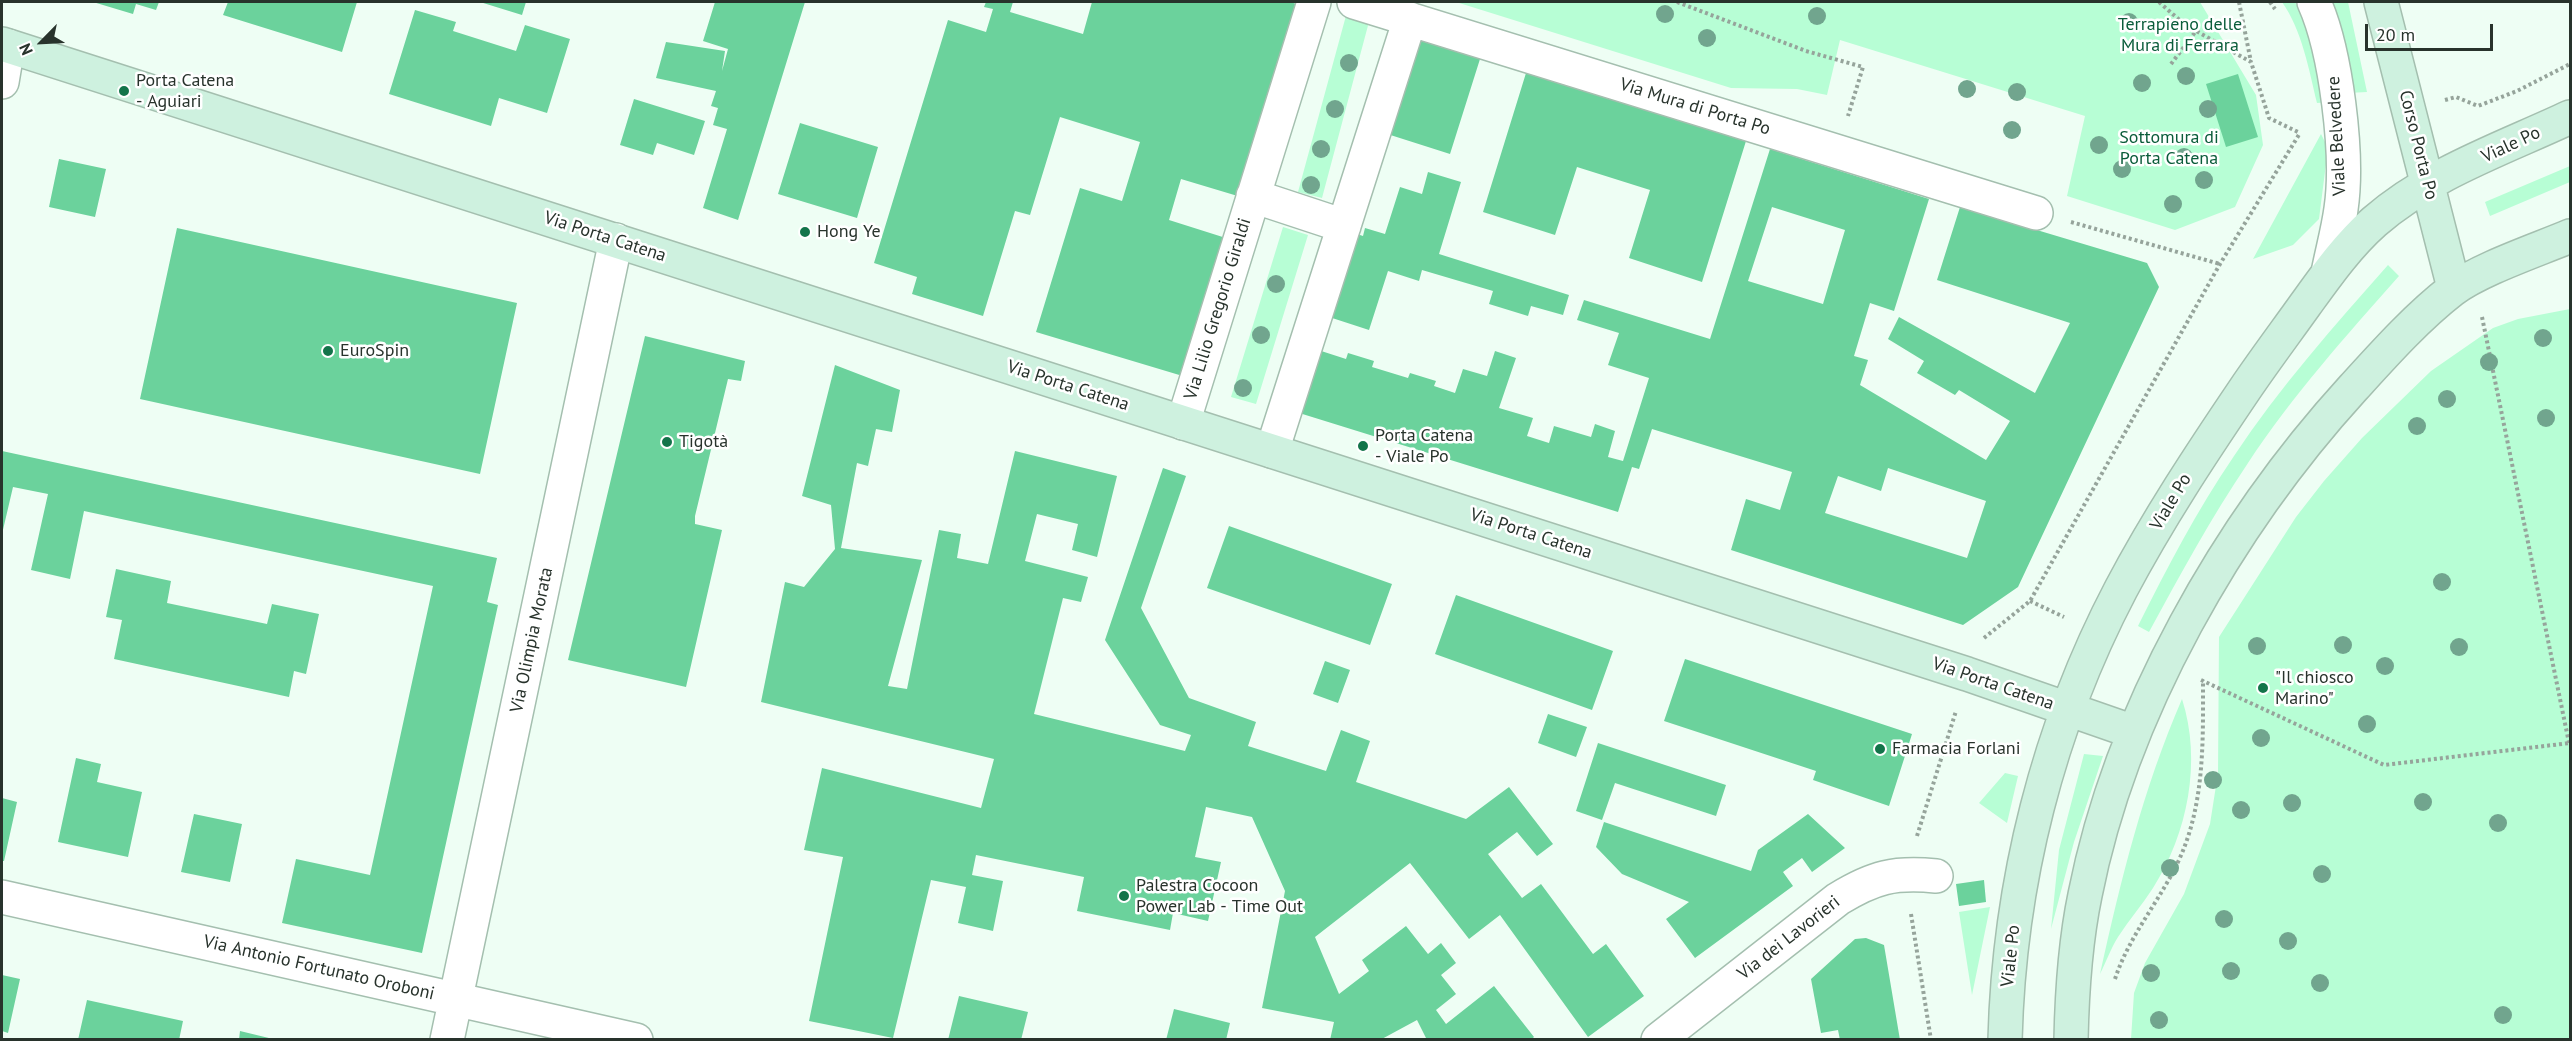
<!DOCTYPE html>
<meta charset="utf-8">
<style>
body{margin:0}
#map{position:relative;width:2572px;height:1041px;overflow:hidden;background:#eefef4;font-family:"PT Sans",sans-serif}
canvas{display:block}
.frame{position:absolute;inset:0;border:3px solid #28332c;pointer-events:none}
.north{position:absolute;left:12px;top:12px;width:60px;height:60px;-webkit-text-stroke:4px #fff;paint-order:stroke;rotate:246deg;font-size:16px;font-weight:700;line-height:24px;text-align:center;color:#28332c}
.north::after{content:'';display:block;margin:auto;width:21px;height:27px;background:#28332c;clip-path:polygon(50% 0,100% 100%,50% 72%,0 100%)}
.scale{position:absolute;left:2365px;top:24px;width:128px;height:27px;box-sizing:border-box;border:3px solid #28332c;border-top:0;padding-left:8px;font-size:18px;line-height:21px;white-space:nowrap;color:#28332c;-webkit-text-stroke:4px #fff;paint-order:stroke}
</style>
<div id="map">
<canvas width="2572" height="1041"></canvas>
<div class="frame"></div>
<div class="north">N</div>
<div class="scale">20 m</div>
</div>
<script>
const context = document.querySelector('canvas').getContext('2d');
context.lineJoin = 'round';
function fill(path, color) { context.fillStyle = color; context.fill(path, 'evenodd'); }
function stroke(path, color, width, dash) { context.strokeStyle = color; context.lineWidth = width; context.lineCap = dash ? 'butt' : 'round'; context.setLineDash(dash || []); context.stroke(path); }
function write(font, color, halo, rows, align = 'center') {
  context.font = font + ' "PT Sans",sans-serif'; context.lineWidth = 5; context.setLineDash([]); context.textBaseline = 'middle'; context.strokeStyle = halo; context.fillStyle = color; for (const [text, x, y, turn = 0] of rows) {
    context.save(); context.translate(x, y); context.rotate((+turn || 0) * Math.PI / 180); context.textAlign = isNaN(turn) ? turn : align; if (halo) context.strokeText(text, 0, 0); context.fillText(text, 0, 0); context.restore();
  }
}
const green = new Path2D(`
 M1456 2H2200L2256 95 2263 145 2235 207 2175 230 2067 196 2085 116 1840 40 1827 95 1797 89 1731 88Z
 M2282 2H2295L2313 30 2331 102 2317 103C2309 70 2302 30 2282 2Z
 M2327 2H2348L2367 92 2348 93Z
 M1347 12 1370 18 1322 198 1298 192Z
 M2321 134 2328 148 2319 219 2293 245 2253 259Z
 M2570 166V182L2490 216 2485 202Z
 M1283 227 1308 235 1256 404 1231 397Z
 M2388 265 2399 276C2346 336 2292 396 2248 463 2211 518 2180 575 2149 632L2138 626C2167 568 2197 510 2234 456 2279 388 2334 326 2388 265Z
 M2570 309V1039H2131L2134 993 2145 963 2184 894 2210 824 2218 773 2219 637 2296 517 2324 481 2362 438 2431 371 2493 328 2518 319Z
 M2182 699C2202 761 2188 833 2153 888 2142 905 2129 920 2118 937 2111 948 2106 962 2100 974 2121 879 2143 789 2182 699Z
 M2084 754 2103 756 2074 842 2051 929 2059 850Z
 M2005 773 2018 776 2007 823 1979 803Z
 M1990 907 1972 995 1959 912Z`);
const building = new Path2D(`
 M93 2H159L156 10 136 4 133 14Z
 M228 2H357L342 52 223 15Z
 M480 2H526L522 15Z
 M715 2H805L738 220 703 208 727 129 713 125 718 108 711 106 716 91 656 78 666 42 725 51 722 71 728 49 703 41Z
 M986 2H1013L1010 12 1083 34 1092 2H1290L1300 5 1241 197 1181 179 1169 220 1229 239 1186 377 1036 332 1080 188 1122 201 1140 142 1060 117 1030 215 1015 211 983 316 912 294 917 277 874 263 948 20 986 32 993 9 984 7Z
 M415 10 456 22 453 31 516 51 525 25 570 39 547 113 499 98 491 126 389 94Z
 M1410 37 1480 59 1450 154 1381 132Z
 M1526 73 1746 141 1702 282 1629 258 1650 190 1577 167 1555 235 1483 212Z
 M2238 74 2258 137 2226 147 2206 84Z
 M634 99 705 121 694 155 657 143 653 155 620 145Z
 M800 123 878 147 857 218 778 194Z
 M1770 149 1929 199 1894 311 1870 303 1854 356 1868 360 1860 385 1986 460 2010 421 1959 390 1955 395 1917 373 1924 361 1888 339 1899 317 2035 393 2070 323 1937 280 1960 207 2147 263 2159 287 2018 587 1963 625 1731 550 1746 499 1780 510 1792 472 1652 429 1639 469 1632 467 1618 512 1296 412 1315 349 1346 359 1348 353 1374 361 1372 367 1408 378 1410 373 1436 381 1434 386 1455 393 1463 369 1487 376 1495 351 1516 358 1499 408 1533 418 1527 436 1549 443 1554 426 1591 437 1595 424 1615 431 1608 457 1623 461 1649 378 1608 365 1619 333 1577 320 1584 300 1710 339ZM1772 207 1845 230 1823 304 1748 281ZM1888 468 1986 501 1967 558 1825 513 1838 476 1881 491Z
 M59 159 106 169 95 217 49 207Z
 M1428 172 1461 182 1439 254 1569 295 1563 315 1531 306 1528 316 1489 304 1493 291 1422 270 1419 281 1388 271 1369 330 1326 316 1351 232 1363 236 1365 228 1385 234 1400 187 1422 194Z
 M177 228 517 303 480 474 140 399Z
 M645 336 745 361 741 381 728 379 695 516V524L722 530 686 687 568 660Z
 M835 365 900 390 892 432 876 429 868 466 857 463 841 548 922 560 888 686 907 689 939 530 961 534 957 558 988 564 1015 451 1117 476 1097 557 1072 550 1078 524 1037 514 1025 561 1088 577 1081 602 1063 598 1034 714 1185 751 1191 735 1160 725 1105 640 1163 468 1186 476 1141 608 1189 698 1256 722 1248 746 1326 771 1341 730 1370 741 1356 782 1466 819 1509 787 1553 844 1537 856 1517 832 1488 854 1522 898 1541 884 1593 954 1606 944 1644 996 1588 1037 1500 915 1469 939 1410 863 1315 937 1339 994 1369 971 1362 960 1406 926 1428 954 1441 943 1456 963 1441 975 1456 994 1436 1010 1446 1024 1494 986 1534 1037 1531 1040H1427L1417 1020 1380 1040H1330L1334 1022 1262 1008 1285 891 1252 817 1206 807 1195 857 1221 862 1208 921 1173 913 1170 930 1077 911 1084 877 976 855 972 875 1003 881 993 931 958 923 966 887 931 880 893 1038 809 1021 843 857 804 850 822 768 981 808 994 759 761 702 785 582 804 587 835 549 831 505 802 496Z
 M2 451 497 558 487 602 498 605 422 953 282 923 296 859 370 875 433 586 84 511 70 579 31 570 48 494 13 487 2 534Z
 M1229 526 1392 584 1370 645 1207 588Z
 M116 569 171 581 167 603 267 624 272 604 319 614 306 674 294 671 289 697 114 659 122 620 106 617Z
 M1456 595 1613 651 1592 710 1435 654Z
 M1685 659 1912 734 1889 806 1813 780 1816 771 1664 721Z
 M1325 661 1350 670 1338 703 1313 694Z
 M1548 714 1587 727 1576 757 1538 743Z
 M1598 743 1726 785 1716 816 1615 783 1602 820 1576 811Z
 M76 758 101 764 97 782 142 792 128 857 58 842Z
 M2 798 17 802 4 861H2Z
 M194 814 242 824 230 882 181 872Z
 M1808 814 1845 848 1812 872 1802 858 1783 872 1793 886 1695 958 1666 919 1689 902 1622 874 1596 847 1604 822 1751 871 1758 850Z
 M1984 880 1986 902 1959 906 1956 884Z
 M1866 938 1884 945 1900 1040H1840L1838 1030 1821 1033 1811 979 1855 939Z
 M2 975 20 979 8 1033 2 1031Z
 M959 996 1028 1012 1021 1040H948Z
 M87 1000 183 1021 179 1040H78Z
 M1174 1009 1230 1023 1226 1040H1166Z
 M240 1031 273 1039V1040H239Z`);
const path = new Path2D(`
 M1677 2 1806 51 1863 67 1848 116
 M2159 2 2184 24 2251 62 2269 118 2300 133
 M2239 2 2251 62
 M2270 2 2275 9
 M2171 64 2196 31
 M2445 100 2456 97 2478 106 2517 91 2570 64
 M2071 222 2220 264
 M2482 317 2569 743
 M2030 601 2064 617
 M1984 638 2030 601 2220 264 2300 133
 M2201 680 2384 765 2570 743
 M1917 836 1956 711
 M1911 914 1931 1040
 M2115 979C2129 936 2159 902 2178 862 2205 805 2203 741 2203 680`);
const street = new Path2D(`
 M1354 2 2036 213
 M2314 2C2336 51 2349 155 2341 209 2338 231 2332 252 2328 273
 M2 82 8 46
 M1253 196 1344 226
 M1183 423 1314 2
 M1272 451 1410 19
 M2 897 636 1040
 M447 1040 616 240
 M1658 1040 1838 899C1874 877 1894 872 1936 876`);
const secondary = new Path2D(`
 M2381 2 2454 288
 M2 44 1967 674 2134 732
 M2005 1040C2009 883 2048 728 2121 589 2158 519 2201 454 2245 389 2264 361 2285 333 2305 305 2326 276 2347 246 2374 222 2430 173 2504 148 2570 117
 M2071 1040C2072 991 2075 943 2085 895 2121 712 2228 525 2353 388 2384 354 2416 318 2452 290 2480 269 2537 250 2570 236`);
const trees = [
 [1665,14],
 [1817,16],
 [2129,22],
 [1707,38],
 [1349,63],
 [2186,76],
 [2142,83],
 [1967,89],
 [2017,92],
 [1335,109],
 [2208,109],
 [2012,130],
 [2099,145],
 [1321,149],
 [2184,157],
 [2122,169],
 [2204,180],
 [1311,185],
 [2173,204],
 [1276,284],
 [1261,335],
 [2543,338],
 [2489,362],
 [1243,388],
 [2447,399],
 [2546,418],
 [2417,426],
 [2442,582],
 [2343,645],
 [2257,646],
 [2459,647],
 [2385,666],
 [2367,724],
 [2261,738],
 [2213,780],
 [2423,802],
 [2292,803],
 [2241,810],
 [2498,823],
 [2170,868],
 [2322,874],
 [2224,919],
 [2288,941],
 [2231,971],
 [2151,973],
 [2320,983],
 [2503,1015],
 [2159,1020]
];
const markers = [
 [124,91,6,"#13744a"],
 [805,232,6,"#13744a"],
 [328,351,6,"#13744a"],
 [667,442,6,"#13744a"],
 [1363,446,6,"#13744a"],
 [2263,688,6,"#13744a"],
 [1880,749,6,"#13744a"],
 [1124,896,6,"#13744a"]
];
const parkNames = [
 ["Terrapieno delle",2180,25],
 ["Mura di Ferrara",2180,46],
 ["Sottomura di",2169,138],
 ["Porta Catena",2169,159]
];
const poiNames = [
 ["Porta Catena",136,81],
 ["- Aguiari",136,102],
 ["Hong Ye",817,232],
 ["EuroSpin",340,351],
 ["Porta Catena",1375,436],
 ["- Viale Po",1375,457],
 ["Tigotà",679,442],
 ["\"Il chiosco",2275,678],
 ["Marino\"",2275,699],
 ["Farmacia Forlani",1892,749],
 ["Palestra Cocoon",1136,886],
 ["Power Lab - Time Out",1136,907]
];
const streetNames = [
 ["Via Mura di Porta Po",1695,107,17],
 ["Viale Belvedere",2337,136,-93],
 ["Corso Porta Po",2418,145,76],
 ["Viale Po",2511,145,-25],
 ["Via Porta Catena",605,237,18],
 ["Via Lilio Gregorio Giraldi",1218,309,-73],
 ["Via Porta Catena",1068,386,18],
 ["Viale Po",2171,502,-59],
 ["Via Porta Catena",1531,534,18],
 ["Via Olimpia Morata",532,640,-78],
 ["Via Porta Catena",1993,684,19],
 ["Via dei Lavorieri",1789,938,-38],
 ["Viale Po",2011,956,-84],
 ["Via Antonio Fortunato Oroboni",319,968,13]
];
fill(green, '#b7fed5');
fill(building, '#6bd29c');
stroke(street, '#a4bfaf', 36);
stroke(secondary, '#a4bfaf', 36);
stroke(path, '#96a49b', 4, [3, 3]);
stroke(street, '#fff', 33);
stroke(secondary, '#cef1df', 33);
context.fillStyle = '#71a58e';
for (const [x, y] of trees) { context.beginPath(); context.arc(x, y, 9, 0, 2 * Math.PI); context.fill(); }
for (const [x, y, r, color] of markers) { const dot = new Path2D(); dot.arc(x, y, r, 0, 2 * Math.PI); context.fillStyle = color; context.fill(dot); stroke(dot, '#fff', 2); }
write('18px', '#0a5c3a', '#fff', parkNames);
write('18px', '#28332c', '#fff', poiNames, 'left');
write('18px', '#28332c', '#fff', streetNames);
</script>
